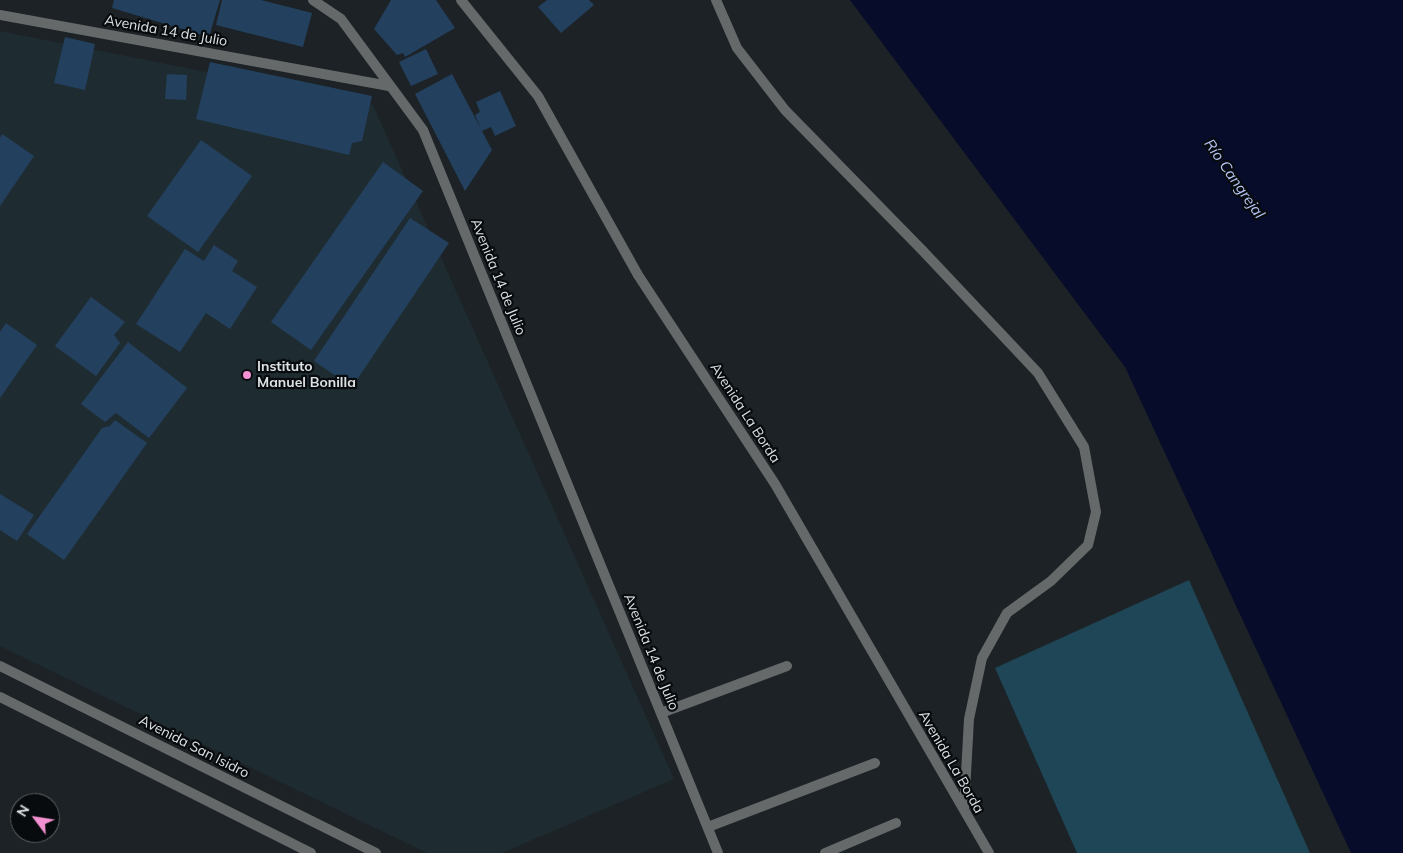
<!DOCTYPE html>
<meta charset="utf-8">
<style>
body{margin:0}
#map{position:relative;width:1403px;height:853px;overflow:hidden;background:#1c2225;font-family:Mulish,sans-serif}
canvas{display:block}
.north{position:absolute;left:10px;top:793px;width:50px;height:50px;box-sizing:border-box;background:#080b0d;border:1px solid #5d6163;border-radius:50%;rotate:301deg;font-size:14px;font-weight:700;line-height:20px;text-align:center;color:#dde2e4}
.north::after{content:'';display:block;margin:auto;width:18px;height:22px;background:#f491d3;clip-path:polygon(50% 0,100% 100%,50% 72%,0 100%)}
</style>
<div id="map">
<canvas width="1403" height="853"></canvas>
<div class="north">N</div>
</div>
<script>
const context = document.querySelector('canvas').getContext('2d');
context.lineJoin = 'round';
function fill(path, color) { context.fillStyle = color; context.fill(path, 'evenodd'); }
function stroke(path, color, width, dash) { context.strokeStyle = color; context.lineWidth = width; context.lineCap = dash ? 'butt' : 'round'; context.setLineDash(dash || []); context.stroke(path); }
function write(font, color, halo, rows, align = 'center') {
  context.font = font + ' Mulish,sans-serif'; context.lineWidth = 4.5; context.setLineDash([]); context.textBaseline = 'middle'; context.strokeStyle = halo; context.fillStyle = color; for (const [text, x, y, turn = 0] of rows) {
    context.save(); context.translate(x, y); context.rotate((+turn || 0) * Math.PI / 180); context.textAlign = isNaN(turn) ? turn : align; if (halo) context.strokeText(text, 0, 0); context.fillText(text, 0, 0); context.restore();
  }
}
const built = new Path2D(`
 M0 31 373 105 674 779 502 853H427L0 646Z`);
const green = new Path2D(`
 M1189 580 1310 853H1077L995 668Z`);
const water = new Path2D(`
 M850 0H1403V853H1351L1125 367Z`);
const building = new Path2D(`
 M114 0H220L209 37 112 8Z
 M222 0H261L312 13 303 47 216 25Z
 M391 0H436L455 28 405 57 403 53 397 55 374 29Z
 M547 0H589L594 5 561 33 538 7Z
 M65 37 95 44 85 90 54 83Z
 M426 49 438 74 411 86 399 62Z
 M210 62 372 96 362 141 352 143 349 155 196 119Z
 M167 74 187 75 186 100 165 99Z
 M452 74 481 129 475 115 480 112 476 102 500 91 516 126 495 136 491 127 482 131 492 150 465 191 415 94Z
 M2 134 34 156 0 206V138Z
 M201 140 252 176 198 252 147 216Z
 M383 162 423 191 311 350 271 322Z
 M410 218 449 243 352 387 314 361Z
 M214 245 238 261 232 271 257 287 230 329 206 313 180 352 136 324 185 249 204 261Z
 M91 297 125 322 114 335 120 343 96 376 55 346Z
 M6 323 37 345 0 398V332Z
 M128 342 187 388 149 438 116 413 105 422 81 404Z
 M115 420 147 443 64 560 27 534 102 428 110 426Z
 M0 494 34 515 17 541 0 530Z`);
const minor = new Path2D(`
 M313 0 341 19 423 130 718 853
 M461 0 538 96 638 275 775 484 989 853
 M716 0 737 48 785 110 923 251 1038 373 1084 447 1096 512 1088 545 1051 581 1007 613 982 658 969 719 964 810
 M0 15 389 86
 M661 713 787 666
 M708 827 875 763
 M825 853 896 823`);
const tertiary = new Path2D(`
 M0 666 376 853
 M0 697 311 853`);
const markers = [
 [247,375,5,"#f491d3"]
];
const streetNames = [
 ["Avenida 14 de Julio",166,31,10],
 ["Avenida 14 de Julio",498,277,68],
 ["Avenida La Borda",745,413,57],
 ["Avenida 14 de Julio",651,652,68],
 ["Avenida San Isidro",194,747,27],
 ["Avenida La Borda",951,762,60]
];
const poiNames = [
 ["Instituto",257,367],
 ["Manuel Bonilla",257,383]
];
const waterNames = [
 ["Río Cangrejal",1234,179,55]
];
fill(built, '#1e2c32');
fill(green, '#1f4656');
fill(water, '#080c2b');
fill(building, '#23415e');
stroke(minor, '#656969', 10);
stroke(tertiary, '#656969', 10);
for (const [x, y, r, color] of markers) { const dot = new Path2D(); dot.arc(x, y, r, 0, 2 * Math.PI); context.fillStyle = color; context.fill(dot); stroke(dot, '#080b0d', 2); }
write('14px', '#dde2e4', '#080b0d', streetNames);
write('bold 14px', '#dde2e4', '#080b0d', poiNames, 'left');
write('italic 15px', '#b5c4f7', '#080b0d', waterNames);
</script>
